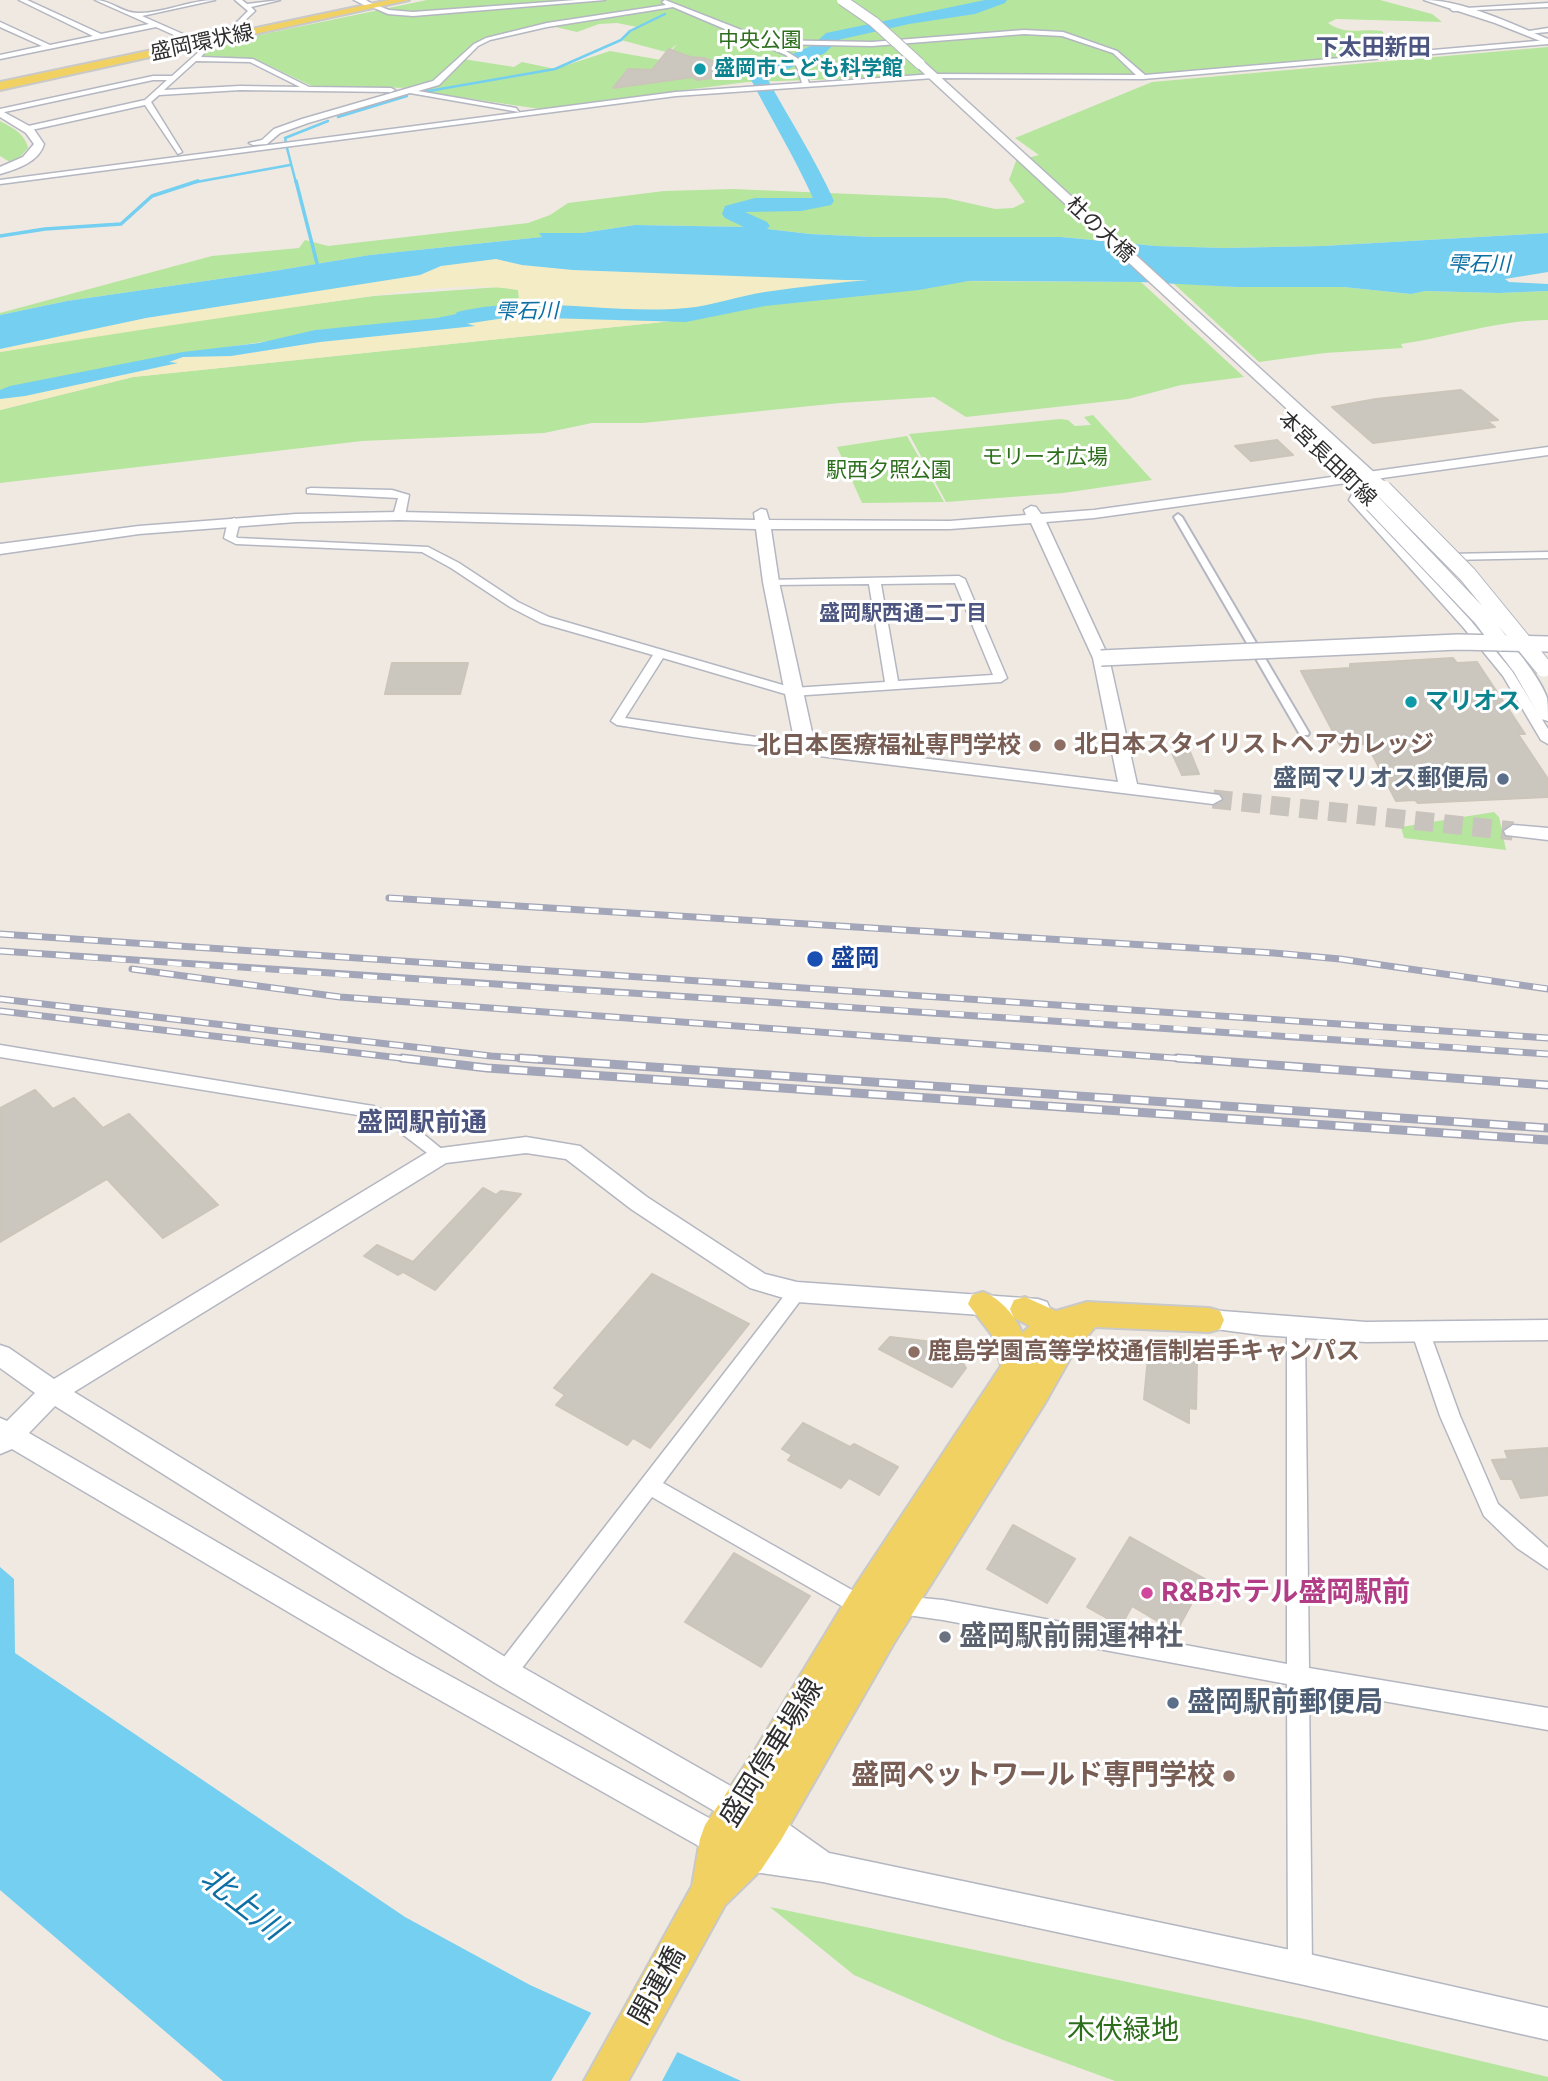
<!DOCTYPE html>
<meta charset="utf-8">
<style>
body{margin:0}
canvas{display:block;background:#efe9e1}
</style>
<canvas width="1548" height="2081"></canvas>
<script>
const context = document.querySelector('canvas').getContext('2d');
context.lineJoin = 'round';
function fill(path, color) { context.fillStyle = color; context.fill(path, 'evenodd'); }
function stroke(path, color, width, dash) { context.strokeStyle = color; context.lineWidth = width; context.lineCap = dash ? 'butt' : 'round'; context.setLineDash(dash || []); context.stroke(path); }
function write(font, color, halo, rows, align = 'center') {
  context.font = font + ' Figtree,"Noto Sans JP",sans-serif'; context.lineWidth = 6; context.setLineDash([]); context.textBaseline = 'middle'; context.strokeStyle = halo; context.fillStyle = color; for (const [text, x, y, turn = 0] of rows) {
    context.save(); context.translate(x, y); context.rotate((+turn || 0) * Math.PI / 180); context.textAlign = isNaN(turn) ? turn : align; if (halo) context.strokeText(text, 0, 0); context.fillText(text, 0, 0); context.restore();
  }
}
const green = new Path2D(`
 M427 0H1380L1432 14 1442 22 1336 19 1328 23C1347 36 1360 28 1382 31L1397 52 1383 54 1143 77 934 76 747 82 540 109 418 91 424 88 314 87 255 59 201 56 216 44ZM617 23 637 27 621 40 666 52 678 44 661 60 610 51 555 69 522 62 514 67 463 59 476 45 512 32 547 25 577 32 599 24Z
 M1548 47V233L1323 246 1224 248 1156 246 1061 237H872L810 234 750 227 635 225 582 233H540L543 237 532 238 370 255 274 271 67 301 0 315V313L212 256 299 248 305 240 328 246 528 223 550 215 568 203 664 191 733 189 946 198 995 209 1013 208 1025 202 1009 180 1016 161 1039 155 1015 138 1152 82Z
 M0 121C12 128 25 133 28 148L20 157 10 162 0 156Z
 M938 281 1141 282 1244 377 1181 385 1128 399 966 417 934 397 840 403 643 423H592L544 433 362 441 0 483V410L133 377 682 320 776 301Z
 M1173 283 1236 287H1343L1411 294 1424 291 1499 293 1548 291V320C1498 320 1450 337 1401 344L1403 348 1325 353 1259 362Z
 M500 287 518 290 519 298 509 304 464 314 394 324 315 330 290 338 199 351 0 390V352L161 325 374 296Z
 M1093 415 1152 480 1063 493 946 502 909 434 1060 419 1068 420 1075 426 1091 425 1084 417Z
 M907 436 944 502 862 503 837 447Z
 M1494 812 1499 817 1506 850 1404 838 1401 827Z
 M770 1907 1309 2020 1548 2077V2081H1115L1003 2040 854 1975Z`);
const sand = new Path2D(`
 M483 259H496L522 265 573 270 921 281 758 297 668 315 672 319 682 320 133 377 0 410V399L149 370 183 357 231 356 320 342 473 326 461 322 517 312 520 305 509 304 519 298 518 290C460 280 375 296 316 304 211 319 105 335 0 352V349C58 332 118 323 178 313 259 299 339 287 420 275L441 266Z`);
const water = new Path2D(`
 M635 225 750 227 810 234 872 237H1061L1156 246 1224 248 1323 246 1548 233V272L1505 279 1509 282 1548 284V291L1499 293 1425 291 1411 294 1343 287H1236L1141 282 844 280 573 270 522 265 496 259 441 266 420 275 146 318 0 349V315L67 301 274 271 370 255 532 238 542 237 539 233H582Z
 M509 304 521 305 514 313 462 322 475 326 320 342 231 356 183 357 169 362 178 363 25 396 0 399V390L10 386 183 352 259 343 315 330 436 318Z
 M0 1567 14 1579 15 1653 405 1917 530 1985 741 2081H223L0 1890Z`);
const pier = new Path2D(`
 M593 2010 679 2049 662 2081H551Z`);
const streamFar1 = new Path2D(`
 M423 92 555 69 621 40 630 31 665 14
 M338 117 407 96
 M286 142 285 138 328 121
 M287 148 296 183
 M191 183 290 165`);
const stream = new Path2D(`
 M296 181 319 271
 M0 236 45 229 121 224 152 196 198 181`);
const river = new Path2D(`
 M985 0H1007L1005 3 975 14 909 24 838 40 825 53 767 78C789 119 815 158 834 201L831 205 801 211 745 212 767 222 770 226 738 257H724L720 253 746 228 725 218 722 214 725 206 755 198H813C794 156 770 117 749 76L752 72 813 45 826 33Z
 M982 266 990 267 993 272 990 277 919 290 765 306 686 322 511 317 465 324 457 322 454 317 457 312C532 294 610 315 686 308 712 306 738 296 765 292 837 281 910 278 982 266Z`);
const building = new Path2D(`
 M669 49 690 57 704 58 748 73 697 80 693 77 613 88 628 69 652 70Z
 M1461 390 1498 420 1487 421 1495 427 1373 443 1332 407 1376 399Z
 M1277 440 1293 455 1251 461 1235 446Z
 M1453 658 1457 663 1477 662 1525 734H1518L1548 779V797L1418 803 1415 800 1396 801 1367 744 1340 745 1301 671 1350 668V664Z
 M392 663H468L460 694H385Z
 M1190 752 1199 774 1182 775 1172 753Z
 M35 1090 53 1109 74 1098 103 1128 129 1114 218 1205 163 1238 107 1179 0 1242V1108Z
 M483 1188 496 1195 501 1191 521 1194 435 1290 403 1272 398 1275 364 1256 377 1245 413 1262Z
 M652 1274 749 1324 650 1448 633 1438 627 1445 556 1405 565 1395 554 1388Z
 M890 1337 951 1344 966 1368 952 1387 879 1349Z
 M1148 1357 1197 1362 1196 1409 1189 1408V1423L1144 1399Z
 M803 1423 850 1447 854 1444 898 1467 879 1495 849 1478 841 1488 788 1460 792 1455 782 1449Z
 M1548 1448V1495L1521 1498 1512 1479H1501L1492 1460 1508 1459 1505 1451Z
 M1013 1525 1075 1559 1047 1603 987 1569Z
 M1130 1537 1205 1579 1176 1632 1132 1606 1121 1626 1087 1607Z
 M734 1553 810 1596 761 1667 685 1622Z`);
const tertiaryTunnel = new Path2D(`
 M1213 799 1513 831`);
const pedestrian = new Path2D(`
 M1178 514 1182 517 1309 733 1308 735H1300L1299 733 1174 517Z`);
const minor = new Path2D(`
 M19 0H27L101 34 149 24 95 0C110 0 123 13 137 13 162 14 189 0 215 0L142 16 210 46 201 57 253 59 309 87 391 88 395 90 391 92 240 90 159 95 151 102 182 152 178 154 145 105 27 131 24 127 145 100 167 80H153L0 113V109L153 76H172L203 48 156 27 0 59V55L42 46 0 27V22L50 45 93 36ZM196 61 250 62 300 87 240 86 164 90Z
 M235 0H242L247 4 280 0 251 7 255 11 239 26 246 30 243 32 232 27 248 11Z
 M576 0H605L413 16 388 14 365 4 368 2 389 10 413 12Z
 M665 0 767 40 872 42 1024 30 1063 32 1117 51 1145 75 1548 40V44L1143 79 934 78 676 96 0 184V180L676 92 802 83 797 67 786 55 673 7 547 27 490 40 478 46 439 85 418 91 516 108 519 112 410 93 308 123 280 133 267 144 253 145 249 143 262 140 274 129 302 119 433 81 474 44 486 38 547 23 666 5 662 2ZM1024 34 1062 36 1113 53 1136 75 934 74 809 83 800 60 775 44 872 46Z
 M1548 3V7L1453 11 1450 9Z
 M1548 28V32L1526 34 1523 32Z
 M311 488 392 490 409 495 405 516 399 519 393 516 398 498 307 493V489Z
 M1374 488 1379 491 1378 493 1362 496 1360 500 1471 621 1512 671 1548 729V744L1541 740 1503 676 1463 627 1349 500 1354 491Z
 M234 518 240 521 236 537 238 538 428 547 459 563 518 602 549 617 793 688 885 682 869 584 771 585 765 582 767 580 959 576 965 579 1007 678 1001 682 792 696 663 658 625 718 763 738 807 740 814 744C799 757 646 729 617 725L611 721 653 655 541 623 510 607 451 568 422 552 236 544 224 538 228 521ZM955 583 993 675 898 681 881 584Z
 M1548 552V558L1448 560 1442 557 1448 554Z
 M0 1045 373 1106 405 1119 449 1155 447 1159H435L393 1127 370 1117 0 1057Z
 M797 1285 803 1287 806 1292 803 1297 663 1483 868 1599 871 1606 868 1613 861 1616 854 1613 652 1497 513 1680 505 1683 497 1680 494 1673 497 1666 791 1287Z
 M1296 1323 1302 1325 1305 1330 1309 1668 1548 1708V1730L1309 1688 1312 1968 1309 1977 1300 1980 1291 1977 1288 1968 1287 1684 943 1620 893 1613 890 1606 893 1599 900 1596 943 1600 1287 1664V1330L1290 1325Z
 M1421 1326 1427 1328 1430 1333 1460 1416 1498 1504 1548 1548V1569L1517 1548 1484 1516 1440 1416 1412 1333 1415 1328Z`);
const tertiary = new Path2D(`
 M354 0H366L372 4 368 7Z
 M1424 0C1463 0 1512 24 1548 39V44L1495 23Z
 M0 110 33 128 44 144C39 162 17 169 0 174V167L23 157 34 144 26 133 0 117Z
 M1548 447V455L1094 518 1046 522 1109 658 1137 784 1219 795 1222 799 1213 804 819 756 801 748 793 734 763 582 756 529 399 520 296 522 139 534 0 554V544L139 526 296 514 399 512 755 520 754 513 761 509 766 510 769 520 950 521 1026 515 1024 510 1031 506 1036 507 1041 514 1094 510ZM1031 523 1093 658 1118 782 823 746 814 741 779 582 771 529H950Z
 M1513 825 1548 828V840L1506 835 1504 831Z
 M526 1137 580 1146 647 1197 765 1274 797 1282 1038 1299 1047 1302 1050 1309 1047 1316 1038 1319 797 1302 750 1288 631 1209 566 1159 526 1153 446 1163 74 1392 515 1663 750 1797 829 1853 1300 1952 1548 2008V2040L1300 1984 823 1882 747 1871 736 1867 390 1672 12 1449 0 1454V1418L7 1421 35 1393 0 1368V1345L9 1348 54 1379 433 1149ZM55 1406 495 1683 728 1819 762 1843 751 1841 410 1654 29 1433Z
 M1209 1310 1366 1322 1548 1320V1340L1366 1342 1261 1335 1200 1327 1197 1320 1200 1313Z`);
const secondary = new Path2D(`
 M916 62H924L1389 486 1391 489 1389 492H1377L916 66Z
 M1500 637C1513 640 1543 684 1547 698 1548 704 1548 714 1548 721L1541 719 1514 672 1491 642Z`);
const primary = new Path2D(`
 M389 0H409L0 90V82Z
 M983 1292C1000 1298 1016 1316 1022 1333L1030 1326 1014 1318 1010 1309 1014 1300 1025 1297 1056 1311 1087 1302 1209 1308 1220 1311 1224 1320 1220 1329 1209 1332 1095 1327 1072 1355 1045 1403 894 1643 781 1840 761 1870 725 1905 628 2081H584L692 1886 700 1839 705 1825 755 1750 849 1595 1001 1366 992 1335 968 1304 972 1295Z`);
const railFar1 = new Path2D(`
 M389 898 1274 953 1340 959 1548 989
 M0 934 1548 1038
 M0 951C516 989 1032 1016 1548 1054
 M132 969 340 997 1201 1060
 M0 999 491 1056 546 1060
 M0 1011 417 1060`);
const rail = new Path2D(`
 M402 1058 487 1068 1548 1140
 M520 1058 1548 1128
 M1177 1058 1548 1085`);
const tertiaryBridge = new Path2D(`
 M1101 658 1458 642 1548 644`);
const secondaryBridgeFar1 = new Path2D(`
 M842 0 874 22 920 64`);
const secondaryBridge = new Path2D(`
 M1383 489 1468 575 1544 668
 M1362 492 1482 618 1500 642`);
const markers = [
 [700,69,7,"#0f9aa8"],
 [1411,702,7,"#0f9aa8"],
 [1060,745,7,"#8d6e63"],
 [1035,746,7,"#8d6e63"],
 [1503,779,7,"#5c6f8a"],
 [815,959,9,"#1a4fb4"],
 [914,1352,7,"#8d6e63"],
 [1147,1593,7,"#d1479c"],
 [945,1637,7,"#6b7280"],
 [1173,1703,7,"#5c6f8a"],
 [1229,1776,7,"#8d6e63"]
];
const farParknames = [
 ["中央公園",760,41],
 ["モリーオ広場",1045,458],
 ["駅西夕照公園",889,471]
];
const farStreetnames = [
 ["盛岡環状線",202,43,-12],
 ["杜の大橋",1100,230,43],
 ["本宮長田町線",1327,459,44]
];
const farCulturenames = [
 ["盛岡市こども科学館",714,69]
];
const farWaternames = [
 ["雫石川",1479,265],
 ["雫石川",527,312,-1]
];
const farNeighbourhoodnames = [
 ["盛岡駅西通二丁目",903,614]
];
const farQuarternames = [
 ["下太田新田",1373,48]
];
const cultureNames = [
 ["マリオス",1425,702]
];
const educationNames = [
 ["北日本スタイリストヘアカレッジ",1074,745],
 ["北日本医療福祉専門学校",1021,746,"right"],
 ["鹿島学園高等学校通信制岩手キャンパス",928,1352]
];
const serviceNames = [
 ["盛岡マリオス郵便局",1489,779]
];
const transitNames = [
 ["盛岡",831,959]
];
const neighbourhoodNames = [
 ["盛岡駅前通",422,1123]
];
const nearHotelnames = [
 ["R&Bホテル盛岡駅前",1161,1593]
];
const nearWorshipnames = [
 ["盛岡駅前開運神社",959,1637]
];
const nearServicenames = [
 ["盛岡駅前郵便局",1187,1703]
];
const nearStreetnames = [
 ["盛岡停車場線",772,1753,-58],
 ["開運橋",658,1986,-61]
];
const nearEducationnames = [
 ["盛岡ペットワールド専門学校",1215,1776]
];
const nearParknames = [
 ["木伏緑地",1123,2031]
];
const nearWaternames = [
 ["北上川",242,1904,38]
];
fill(green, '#b6e59e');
fill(sand, '#f3ecc5');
fill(water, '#75cff0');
fill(pier, '#efe9e1');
stroke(streamFar1, '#75cff0', 2.5);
stroke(stream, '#75cff0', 3.5);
fill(river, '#75cff0');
fill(building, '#cbc7bf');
stroke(building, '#cbc5ba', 2);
stroke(tertiaryTunnel, '#c8c4bd', 19, [19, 10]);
stroke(pedestrian, '#b4b7c1', 4);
stroke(minor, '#b4b7c1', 3);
stroke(tertiary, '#b4b7c1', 3);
stroke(secondary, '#b4b7c1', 3);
stroke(primary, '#c9c9c9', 4);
fill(pedestrian, '#fff');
fill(minor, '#fff');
fill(tertiary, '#fff');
fill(secondary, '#fff');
fill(primary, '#f2d163');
stroke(railFar1, '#a3a6b8', 7);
stroke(rail, '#a3a6b8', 9);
stroke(railFar1, '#fff', 4.5, [14]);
stroke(rail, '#fff', 6, [18]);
stroke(tertiaryBridge, '#b4b7c1', 18, []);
stroke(secondaryBridgeFar1, '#b4b7c1', 12, []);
stroke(secondaryBridge, '#b4b7c1', 19, []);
stroke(tertiaryBridge, '#fff', 15);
stroke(secondaryBridgeFar1, '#fff', 10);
stroke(secondaryBridge, '#fff', 17);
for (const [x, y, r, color] of markers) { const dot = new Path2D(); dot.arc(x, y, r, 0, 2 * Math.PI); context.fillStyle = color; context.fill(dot); stroke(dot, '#fff', 2.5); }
write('21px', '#2c6e1b', '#fff', farParknames);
write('21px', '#2e2e2e', '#fff', farStreetnames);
write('bold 21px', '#0d838f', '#fff', farCulturenames, 'left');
write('italic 21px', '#0d6fa3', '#fff', farWaternames);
write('bold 21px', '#4d5680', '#fff', farNeighbourhoodnames);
write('bold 23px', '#4d5680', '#fff', farQuarternames);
write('bold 24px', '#0d838f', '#fff', cultureNames, 'left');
write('bold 24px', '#785e54', '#fff', educationNames, 'left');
write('bold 24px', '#4e5e75', '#fff', serviceNames, 'right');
write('bold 24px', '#164399', '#fff', transitNames, 'left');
write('bold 26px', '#4d5680', '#fff', neighbourhoodNames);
write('bold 28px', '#b23c85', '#fff', nearHotelnames, 'left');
write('bold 28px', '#5b616d', '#fff', nearWorshipnames, 'left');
write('bold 28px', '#4e5e75', '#fff', nearServicenames, 'left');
write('28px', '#2e2e2e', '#fff', nearStreetnames);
write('bold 28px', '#785e54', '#fff', nearEducationnames, 'right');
write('28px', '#2c6e1b', '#fff', nearParknames);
write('italic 32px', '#0d6fa3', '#fff', nearWaternames);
</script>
